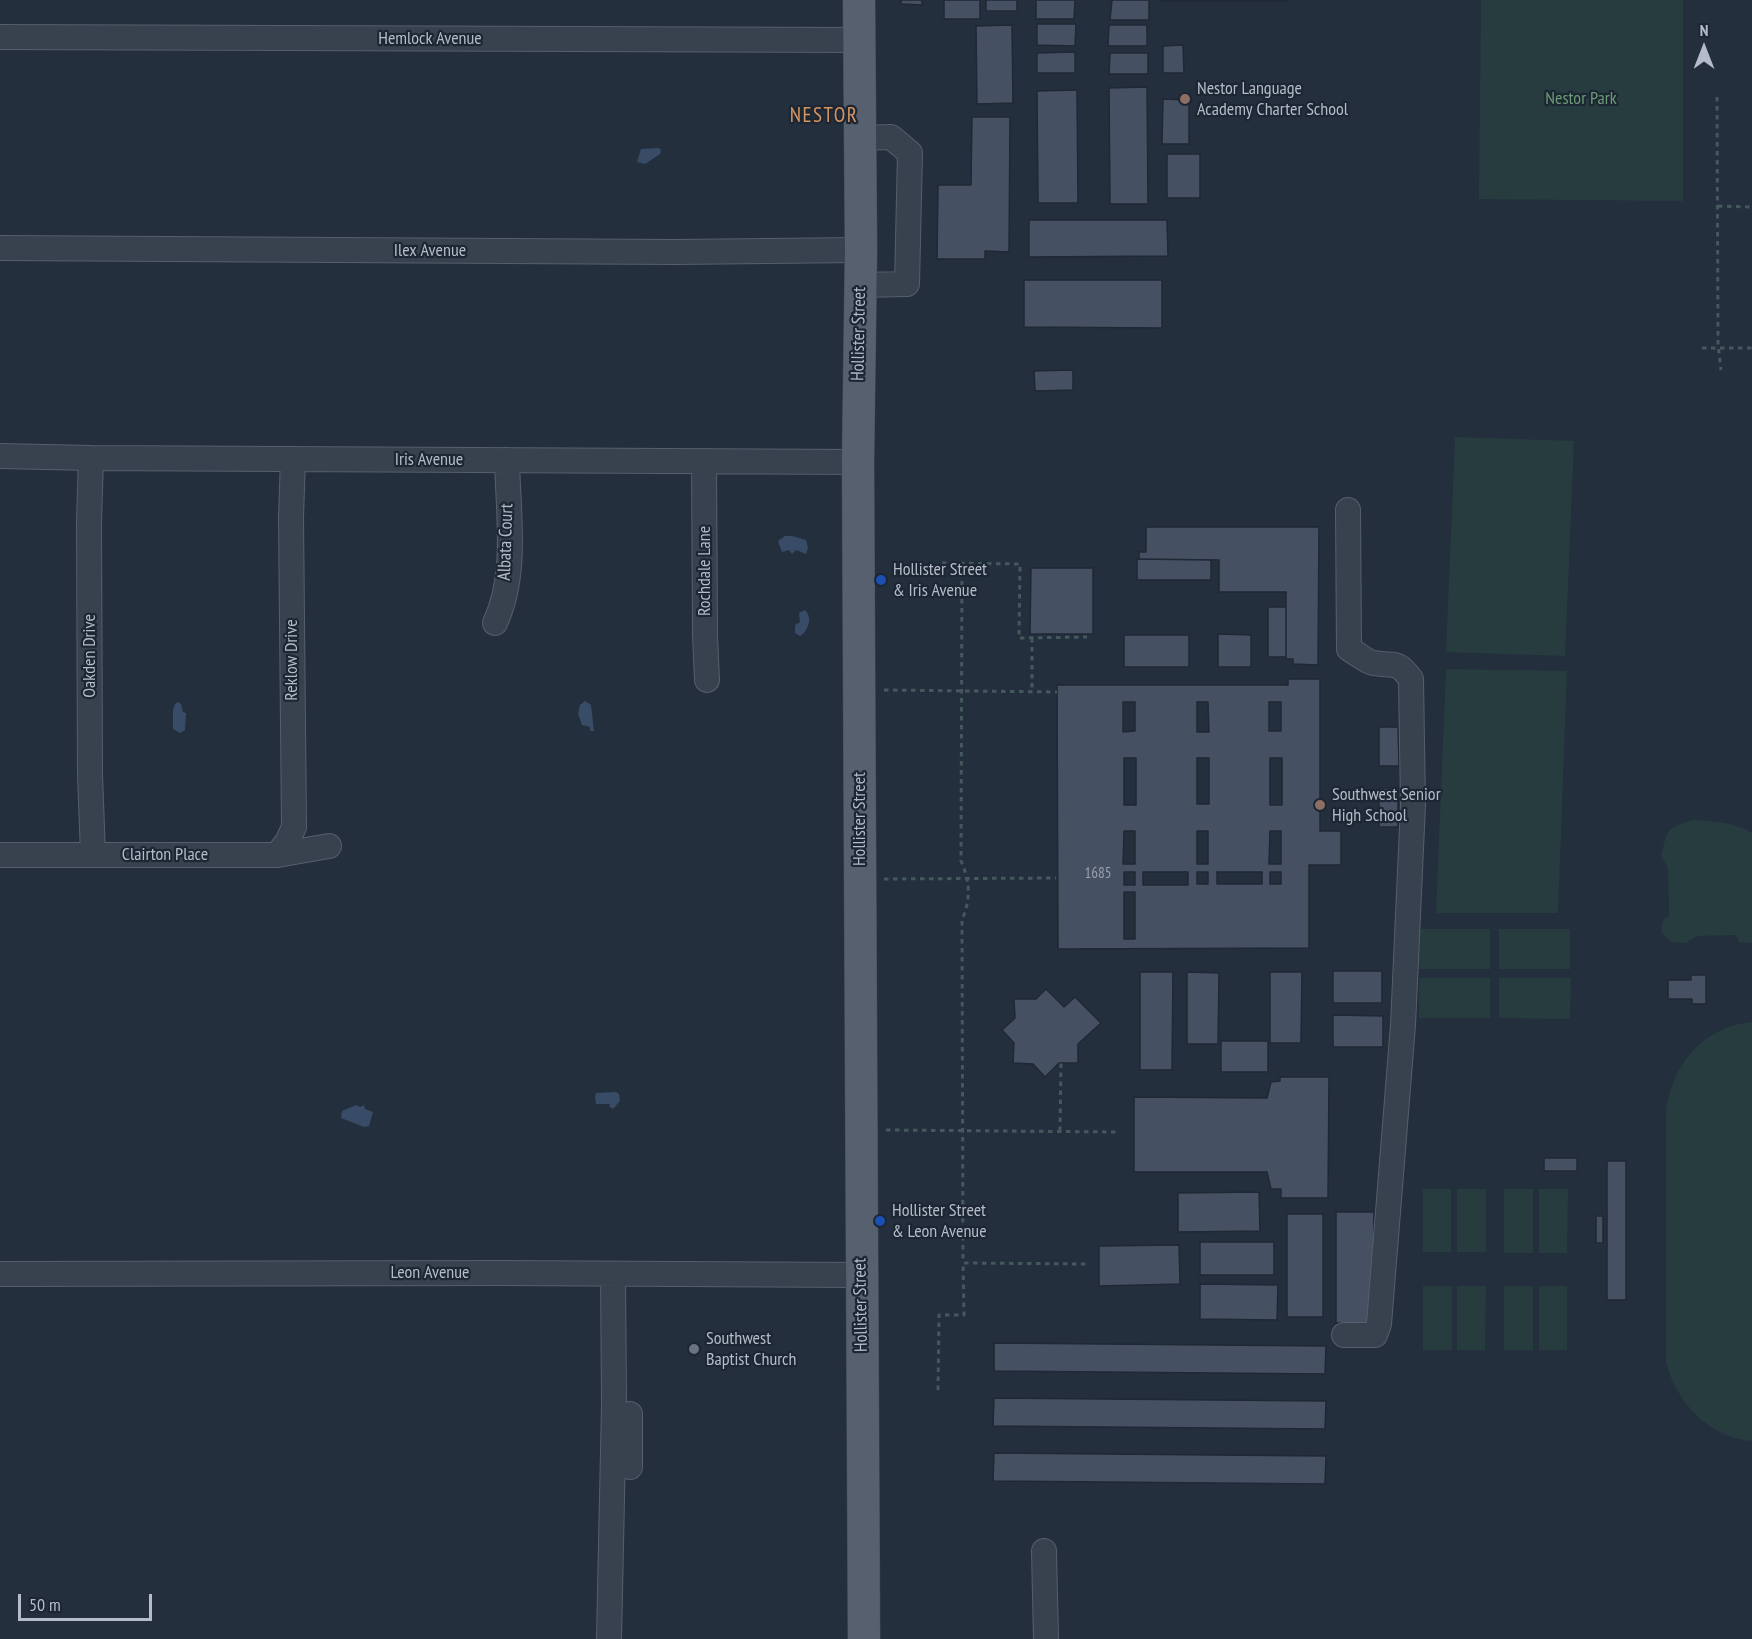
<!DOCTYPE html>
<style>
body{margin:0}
#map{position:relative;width:1752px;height:1639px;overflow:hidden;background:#242f3e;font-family:"PT Sans Narrow",sans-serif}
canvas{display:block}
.north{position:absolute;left:1674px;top:18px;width:60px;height:60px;-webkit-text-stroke:4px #1d2633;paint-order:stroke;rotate:0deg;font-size:16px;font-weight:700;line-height:24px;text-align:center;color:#b4bcc9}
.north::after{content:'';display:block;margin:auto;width:21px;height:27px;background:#b4bcc9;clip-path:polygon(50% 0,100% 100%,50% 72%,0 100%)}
.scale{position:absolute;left:18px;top:1594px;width:134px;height:27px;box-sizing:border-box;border:3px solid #b4bcc9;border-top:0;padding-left:8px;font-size:18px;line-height:21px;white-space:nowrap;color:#b4bcc9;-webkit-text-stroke:4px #1d2633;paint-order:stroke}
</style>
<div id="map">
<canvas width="1752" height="1639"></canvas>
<div class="north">N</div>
<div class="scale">50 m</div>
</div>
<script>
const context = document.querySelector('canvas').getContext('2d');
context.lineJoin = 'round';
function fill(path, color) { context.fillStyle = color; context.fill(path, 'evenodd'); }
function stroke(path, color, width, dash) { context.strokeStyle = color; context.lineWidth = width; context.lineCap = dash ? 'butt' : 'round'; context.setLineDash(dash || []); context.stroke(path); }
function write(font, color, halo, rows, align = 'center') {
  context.font = font + ' "PT Sans Narrow",sans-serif'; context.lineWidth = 4.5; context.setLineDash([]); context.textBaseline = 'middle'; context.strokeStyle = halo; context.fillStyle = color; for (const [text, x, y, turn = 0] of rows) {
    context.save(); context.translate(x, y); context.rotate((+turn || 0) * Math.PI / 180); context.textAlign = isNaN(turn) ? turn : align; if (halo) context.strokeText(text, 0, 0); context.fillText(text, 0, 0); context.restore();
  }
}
const green = new Path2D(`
 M1481 0H1683V201L1479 199Z
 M1455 437 1574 441 1565 656 1446 652Z
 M1446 669 1567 671 1558 913H1436Z
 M1693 820C1714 821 1734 822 1752 833V943L1739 942 1736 935 1697 936 1686 943 1670 942 1661 931 1663 920 1669 916 1668 868 1661 856C1668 829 1665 828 1693 820Z
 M1419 929H1490V969H1419Z
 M1499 929H1570V969H1499Z
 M1419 978H1490V1018H1419Z
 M1499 978H1571L1570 1019 1499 1018Z
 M1752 1022V1441C1709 1438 1676 1402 1666 1362V1111C1672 1065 1703 1026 1752 1022Z
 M1423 1189H1451V1252H1423Z
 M1457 1189H1486V1252H1457Z
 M1504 1189H1533V1253H1504Z
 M1539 1189H1568L1567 1253H1539Z
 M1423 1286H1452V1350H1423Z
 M1457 1286H1486L1485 1350H1457Z
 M1504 1286H1533V1350H1504Z
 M1539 1286H1567V1350H1539Z`);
const water = new Path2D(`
 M659 148 661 150 660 154 645 164 637 162 641 149Z
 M785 536H792L806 540 808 548 806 554 796 550 792 554 789 550 782 552 778 541Z
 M805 610C812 617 809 626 804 633L800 636 795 633V625L800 622 799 613Z
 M585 701 591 705 594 731H590V727L582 725 578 714 580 705Z
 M178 702 181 704 183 712 186 713 185 730 180 733 173 729V710L175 704Z
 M616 1092 619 1094 620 1101 613 1109 609 1106 610 1104H596L595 1097 596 1093Z
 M356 1105 360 1107 364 1105 365 1109 373 1112 369 1126 364 1127 341 1118 342 1111Z`);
const building = new Path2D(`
 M901 0H922V5L901 4Z
 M944 0H980V19H944Z
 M986 0H1017V11H986Z
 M1036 0H1075L1074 19H1036Z
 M1112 0H1149V20H1110Z
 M1160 0H1286V1H1160Z
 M1037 24H1076L1075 46 1037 45Z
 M1012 25 1013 103 977 104 976 26Z
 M1109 25H1147V46H1108Z
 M1183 45 1184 73H1163V46Z
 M1075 52V73H1037V53Z
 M1110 53H1148V74H1109Z
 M1147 87 1148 204H1110L1109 88Z
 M1077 90 1078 203H1038L1037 91Z
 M1163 99 1189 100V144H1162Z
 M972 117H1010L1009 252 985 251V259H937L938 185H971Z
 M1167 154H1200V198H1167Z
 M1029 220H1167L1168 256 1029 257Z
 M1024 280H1162V328L1024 327Z
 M1073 370V390L1035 391 1034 371Z
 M1146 527H1319L1318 665 1293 664V659H1286V592H1219V560L1139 559V552H1146Z
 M1137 559 1211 560V580H1137Z
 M1031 568H1093V634H1030Z
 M1268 607H1286V657H1268Z
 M1218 634 1251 635V667H1218Z
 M1124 635H1189V667H1124Z
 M1288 679H1320V831H1341V865H1309V948L1058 949 1057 685H1288ZM1123 702H1135V731L1123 732ZM1197 702H1208L1209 732H1197ZM1269 702H1281V731H1269ZM1124 758H1136V805H1124ZM1197 758H1209V804H1197ZM1270 758H1282V805H1270ZM1124 831H1135V864H1123ZM1197 831H1208V864H1197ZM1270 831H1281V864H1269ZM1124 872H1135V885H1124ZM1143 872H1188V885H1143ZM1197 872H1208V884H1197ZM1217 872H1262V884H1217ZM1270 872H1281V884H1270ZM1124 892H1135V939H1124Z
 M1379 727H1398L1399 766H1379Z
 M1379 788H1398V827H1379Z
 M1333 971H1382V1003H1333Z
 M1140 972H1173L1172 1070H1140Z
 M1187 972 1219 973 1218 1044H1187Z
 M1270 972H1302L1301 1043H1270Z
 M1691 975H1706V1004H1692V999H1668V980H1691Z
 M1046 989 1064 1007 1075 997 1101 1023 1078 1044V1063H1059L1045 1077 1033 1064 1013 1063 1014 1043 1002 1030 1015 1018 1014 999H1036Z
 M1333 1015 1383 1016V1047H1333Z
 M1221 1041H1268V1072H1221Z
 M1280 1077H1329L1328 1198H1281V1189H1271L1267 1172H1134V1097L1267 1098 1271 1082 1280 1081Z
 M1544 1158H1577V1171H1544Z
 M1607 1161H1626V1300H1607Z
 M1259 1192 1260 1231 1178 1232V1193Z
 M1336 1212H1374L1373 1323H1336Z
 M1287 1214H1323V1317H1287Z
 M1596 1216H1603V1243H1596Z
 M1200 1242H1274V1275H1200Z
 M1179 1245 1180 1284 1099 1286V1246Z
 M1200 1284 1278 1285 1277 1320 1200 1319Z
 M994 1343 1326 1346 1325 1374 994 1371Z
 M994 1398 1326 1401 1325 1429 993 1426Z
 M994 1453 1326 1456 1325 1484 993 1481Z`);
const path = new Path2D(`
 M1717 97 1718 344 1721 370
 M1718 206 1752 207
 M1702 348H1752
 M942 563 1020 564 1019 638 1087 637
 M962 563 961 861C970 881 971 899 962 920L963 1263
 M1032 638V692
 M884 690 1057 692
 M884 879 1056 878
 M886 1130 1118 1132
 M1060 1131 1061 1063
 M938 1390 939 1315H964L963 1263 1087 1264`);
const minor = new Path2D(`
 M0 37 860 40
 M0 248 675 252 861 250
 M860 285 907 284 910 153 891 137 860 138
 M0 456 91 458 858 462
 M91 458 89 521 90 774 93 855
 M704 461 705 635 707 680
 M495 623C518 574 508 513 507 460
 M0 855H277L329 846
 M277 855 287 842 294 827 291 517 293 459
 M0 1274 501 1273 860 1275
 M1344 1335H1375L1379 1324 1403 1025 1413 805 1411 679C1396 659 1395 667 1374 663 1366 662 1357 653 1349 649L1348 510
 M630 1414V1467
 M1044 1551 1046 1639
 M609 1639 614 1404 613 1274`);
const major = new Path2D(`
 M859 0 861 250 858 462 864 1639`);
const markers = [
 [1185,99,6,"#8d6e63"],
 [881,580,6,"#1a4fb4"],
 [1320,805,6,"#8d6e63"],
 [880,1221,6,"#1a4fb4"],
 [694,1349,6,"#6b7280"]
];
const numberNames = [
 ["1685",1098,874]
];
const streetNames = [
 ["Hemlock Avenue",430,39],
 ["Ilex Avenue",430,251],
 ["Hollister Street",859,334,-89],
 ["Iris Avenue",429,460],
 ["Albata Court",506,542,-88],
 ["Rochdale Lane",705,571,-90],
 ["Oakden Drive",90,656,-90],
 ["Reklow Drive",292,660,-90],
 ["Hollister Street",860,819,-90],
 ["Clairton Place",165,855],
 ["Leon Avenue",430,1273],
 ["Hollister Street",861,1305,-91]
];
const poiNames = [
 ["Nestor Language",1197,89],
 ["Academy Charter School",1197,110],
 ["Hollister Street",893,570],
 ["& Iris Avenue",893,591],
 ["Southwest Senior",1332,795],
 ["High School",1332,816],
 ["Hollister Street",892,1211],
 ["& Leon Avenue",892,1232],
 ["Southwest",706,1339],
 ["Baptist Church",706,1360]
];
const parkNames = [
 ["Nestor Park",1581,99]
];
const quarterNames = [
 ["NESTOR",824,116]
];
fill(green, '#263c3f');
fill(water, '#394c67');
fill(building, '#455162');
stroke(building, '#1f2835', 1.5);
stroke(minor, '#565f6c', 26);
stroke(major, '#414a57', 33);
stroke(path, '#44595c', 3, [4.5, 4.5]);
stroke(minor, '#38414e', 24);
stroke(major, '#56606e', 32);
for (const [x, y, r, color] of markers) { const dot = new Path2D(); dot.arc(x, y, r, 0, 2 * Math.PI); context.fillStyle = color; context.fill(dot); stroke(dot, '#1d2633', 2); }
write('15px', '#98a1af', null, numberNames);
write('18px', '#b4bcc9', '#1d2633', streetNames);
write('18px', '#b4bcc9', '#1d2633', poiNames, 'left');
write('18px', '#6b9a76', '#1d2633', parkNames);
context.letterSpacing = '1.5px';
write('21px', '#d59563', '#1d2633', quarterNames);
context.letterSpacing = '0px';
</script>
